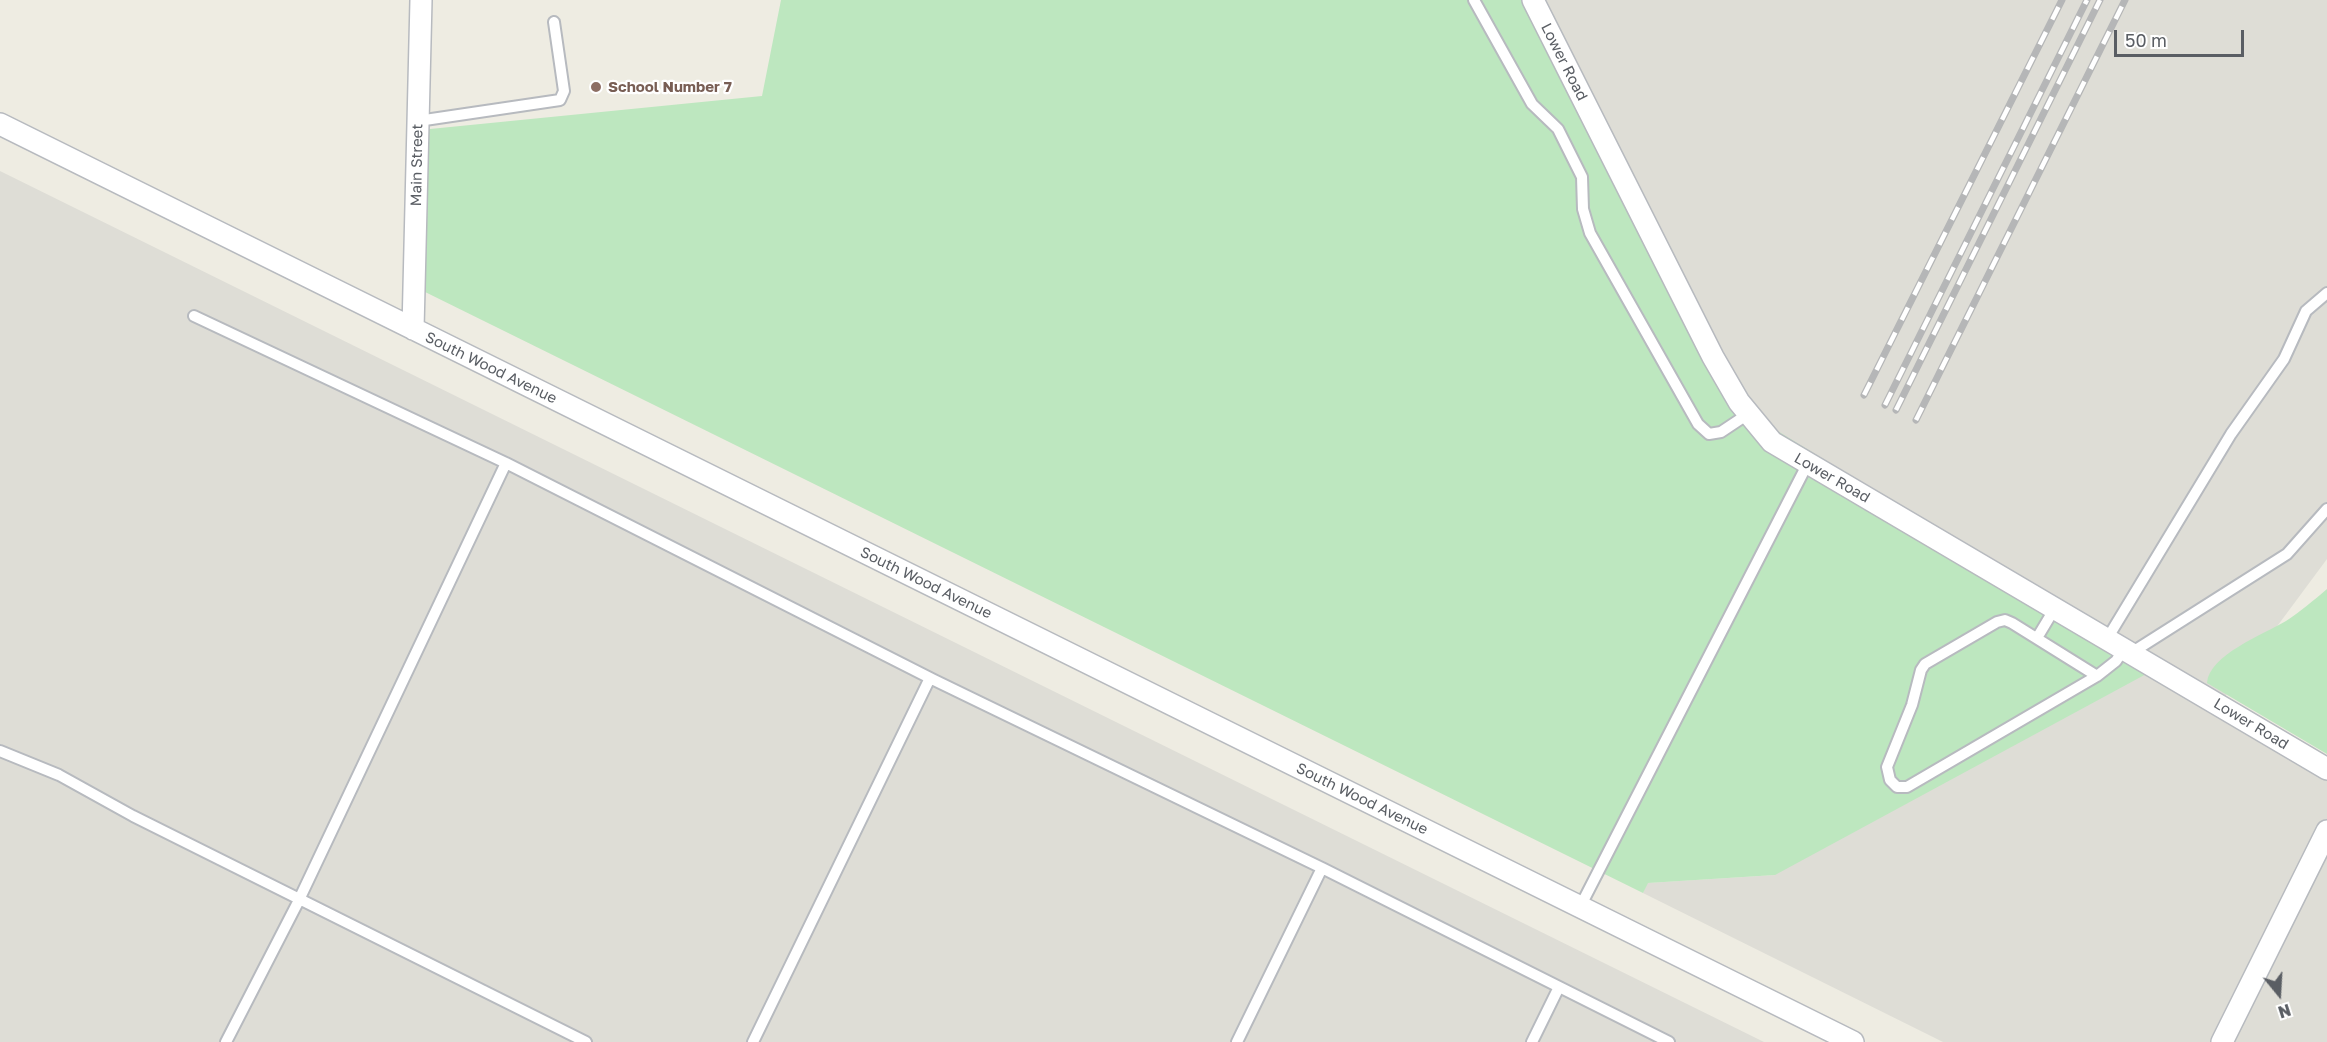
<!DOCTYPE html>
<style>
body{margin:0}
#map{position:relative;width:2327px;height:1042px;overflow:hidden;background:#eeece2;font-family:"Golos Text",sans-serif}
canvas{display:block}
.north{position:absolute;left:2249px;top:964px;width:60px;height:60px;-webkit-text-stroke:4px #fff;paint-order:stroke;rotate:162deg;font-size:16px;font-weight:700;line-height:24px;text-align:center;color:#5a5e64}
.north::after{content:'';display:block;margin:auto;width:21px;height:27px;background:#5a5e64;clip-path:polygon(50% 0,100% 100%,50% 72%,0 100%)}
.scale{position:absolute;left:2114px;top:30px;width:130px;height:27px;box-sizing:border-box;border:3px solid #5a5e64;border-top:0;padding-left:8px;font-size:18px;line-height:21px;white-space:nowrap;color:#5a5e64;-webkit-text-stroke:4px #fff;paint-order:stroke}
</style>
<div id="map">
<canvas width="2327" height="1042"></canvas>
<div class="north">N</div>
<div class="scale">50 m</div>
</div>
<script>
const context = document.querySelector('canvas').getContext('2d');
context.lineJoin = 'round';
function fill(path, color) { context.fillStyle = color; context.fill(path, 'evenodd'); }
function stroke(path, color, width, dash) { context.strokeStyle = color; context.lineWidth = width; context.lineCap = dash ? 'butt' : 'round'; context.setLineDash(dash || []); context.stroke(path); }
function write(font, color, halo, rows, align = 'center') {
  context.font = font + ' "Golos Text",sans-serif'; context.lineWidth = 4.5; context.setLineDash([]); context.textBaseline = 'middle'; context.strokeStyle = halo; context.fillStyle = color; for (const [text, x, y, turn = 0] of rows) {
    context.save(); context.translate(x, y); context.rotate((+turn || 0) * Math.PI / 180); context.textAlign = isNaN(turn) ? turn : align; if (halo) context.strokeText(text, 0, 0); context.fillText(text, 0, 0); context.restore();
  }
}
const industrial = new Path2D(`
 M1531 0H2327V559L2221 702 2327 764V1042H1943L1643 893 1647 883 1775 875 1745 411Z
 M0 171 1764 1042H0Z`);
const green = new Path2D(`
 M781 0H1531L1745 411 2161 666 1775 875 1648 883 1643 893 417 288 420 130 762 96Z
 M2327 589V754L2207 683C2209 655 2264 634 2286 621 2300 612 2314 600 2327 589Z`);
const service = new Path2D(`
 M1474 0 1532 104 1558 129 1582 177 1583 209 1590 233 1698 424 1709 434 1721 432 1748 414
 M418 121 560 100 564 91 554 22
 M194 316 506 463
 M2037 638 2055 608
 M2107 639 2231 434 2284 359 2306 311 2327 293
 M2131 653 2287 554 2327 509
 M2097 676 2012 623 2005 620 1997 622 1925 664 1921 670 1912 705 1887 767 1890 780 1897 787H1907L2097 676 2116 661 2124 649
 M0 751 59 775 133 816 586 1042
 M1322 868 1669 1042
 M1580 907 1808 463
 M226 1042 297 904 506 463 934 680 1322 868 1237 1042
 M753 1042 930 678
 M1532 1042 1559 987`);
const minor = new Path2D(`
 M1533 0 1713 357 1739 402 1772 442 2327 769
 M0 124 1853 1042
 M413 329 421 0
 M2222 1042 2327 831`);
const rail = new Path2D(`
 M1864 395 2062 0
 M1885 405 2087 0
 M1896 410 2100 0
 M1916 420 2125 0`);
const markers = [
 [596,87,6,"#8d6e63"]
];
const streetNames = [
 ["Lower Road",1564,62,63],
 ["Main Street",417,165,-89],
 ["South Wood Avenue",491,368,26],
 ["Lower Road",1832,478,30],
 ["South Wood Avenue",926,583,26],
 ["Lower Road",2251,724,31],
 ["South Wood Avenue",1362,799,26]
];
const educationNames = [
 ["School Number 7",608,87]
];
fill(industrial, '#deddd6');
fill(green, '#bde7bf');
stroke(service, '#b7babf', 14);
stroke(minor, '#b7babf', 24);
stroke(service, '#fff', 10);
stroke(minor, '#fff', 21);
stroke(rail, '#b5b6b7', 7);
stroke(rail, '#fff', 4.5, [14]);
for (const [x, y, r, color] of markers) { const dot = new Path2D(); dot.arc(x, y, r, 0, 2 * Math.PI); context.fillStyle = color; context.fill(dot); stroke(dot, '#fff', 2); }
write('15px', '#5a5e64', '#fff', streetNames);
write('bold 15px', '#785e54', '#fff', educationNames, 'left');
</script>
